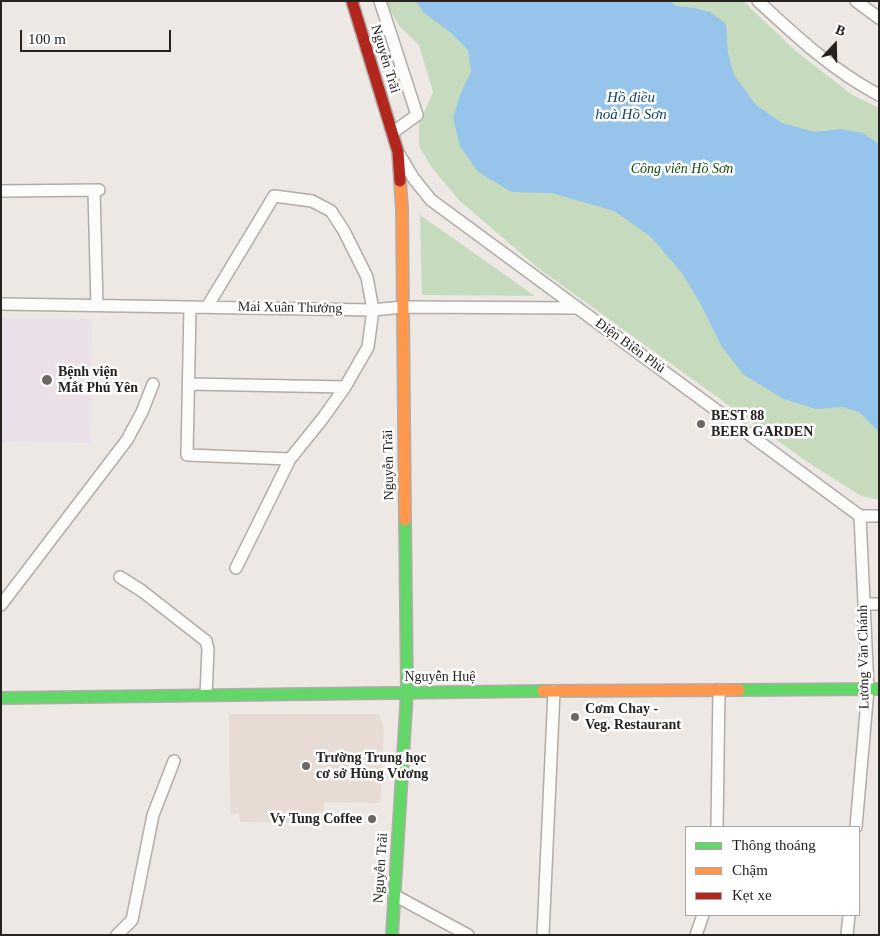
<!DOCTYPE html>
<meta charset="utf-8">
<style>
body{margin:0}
#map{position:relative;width:880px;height:936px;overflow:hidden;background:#eee8e4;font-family:Georgia,serif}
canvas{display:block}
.frame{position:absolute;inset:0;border:2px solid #262220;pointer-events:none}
.legend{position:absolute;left:685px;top:826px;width:175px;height:90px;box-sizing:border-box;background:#fff;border:1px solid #a8a7a6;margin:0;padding:6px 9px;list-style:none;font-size:15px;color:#262220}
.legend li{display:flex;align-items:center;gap:10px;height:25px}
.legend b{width:25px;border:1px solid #a8a7a6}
.north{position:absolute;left:810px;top:20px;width:50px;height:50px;-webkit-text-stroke:4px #fff;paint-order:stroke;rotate:21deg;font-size:14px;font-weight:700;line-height:20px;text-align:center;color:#262220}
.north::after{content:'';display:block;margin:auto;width:18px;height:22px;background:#262220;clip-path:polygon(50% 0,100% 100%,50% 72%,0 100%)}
.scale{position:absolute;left:20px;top:30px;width:151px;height:22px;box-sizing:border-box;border:2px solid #262220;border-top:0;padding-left:6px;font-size:15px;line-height:18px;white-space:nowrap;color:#262220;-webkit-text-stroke:4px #fff;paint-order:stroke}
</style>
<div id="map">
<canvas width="880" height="936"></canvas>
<div class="frame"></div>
<ul class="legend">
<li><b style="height:6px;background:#63d668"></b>Thông thoáng</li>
<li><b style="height:6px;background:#ff974d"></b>Chậm</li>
<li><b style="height:6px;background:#b3261e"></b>Kẹt xe</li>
</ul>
<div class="north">B</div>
<div class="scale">100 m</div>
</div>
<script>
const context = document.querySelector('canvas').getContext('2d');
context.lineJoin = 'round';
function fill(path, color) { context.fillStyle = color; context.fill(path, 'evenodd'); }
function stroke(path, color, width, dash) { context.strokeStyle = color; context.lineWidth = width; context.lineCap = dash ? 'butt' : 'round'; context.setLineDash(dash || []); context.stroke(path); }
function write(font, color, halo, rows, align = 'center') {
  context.font = font + ' Georgia,serif'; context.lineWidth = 5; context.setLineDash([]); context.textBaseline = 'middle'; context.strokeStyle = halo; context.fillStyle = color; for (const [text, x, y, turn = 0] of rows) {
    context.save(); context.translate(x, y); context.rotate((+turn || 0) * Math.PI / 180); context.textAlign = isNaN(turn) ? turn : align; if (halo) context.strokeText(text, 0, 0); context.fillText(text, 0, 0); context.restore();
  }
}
const built = new Path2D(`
 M229 714H379L384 730 380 803 324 802V823L240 822 239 814H230Z`);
const medical = new Path2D(`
 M1 318 92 319 91 443 1 442Z`);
const green = new Path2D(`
 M387 1H743L796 51 851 94 879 108V500L861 496 806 461 538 268 460 201 432 168 419 146V124L433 92 419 45 400 27 389 9Z
 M420 215 535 296 422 295Z`);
const water = new Path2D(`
 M416 1H670L676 6 695 8 710 12 726 24 728 53 734 75 756 105 782 123 815 132 840 129 863 133 879 144V432L859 412 842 407 816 409 784 399 744 375 722 347 701 305 682 273 650 236 614 211 552 193 512 192 478 172 460 146 453 118 461 92 471 72 468 50 450 32 423 12Z`);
const street = new Path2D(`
 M380 1 417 115 392 133
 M758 1C796 36 833 71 879 95
 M856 1 879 18
 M399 154 414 179 431 200 860 516H879
 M1 191 99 190
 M94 191 97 305
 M1 304 373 310 402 307 578 308
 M190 307 187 455 290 459 323 418 345 387 368 347 373 310 367 277 344 231 331 211 312 201 274 196 207 307
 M189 384 345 387
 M236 568 290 459
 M120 577 142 591 206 641 208 649 206 695
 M864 604H879
 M1 605 127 440 142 412 153 384
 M717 827 719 690
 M856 827 868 689 860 516
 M394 895 468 935
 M117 935 132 920 153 815 174 761
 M543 935 554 691
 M696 935 703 915
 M847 935 849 915`);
const fast = new Path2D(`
 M739 690 879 689
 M1 698 543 691
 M392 935 407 692 405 520`);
const slow = new Path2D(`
 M400 181 402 208 405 520
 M543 691 739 690`);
const jam = new Path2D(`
 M352 1 398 152 400 181`);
const markers = [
 [47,380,6,"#6c6765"],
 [701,424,5,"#6c6765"],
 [575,717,5,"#6c6765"],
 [306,766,5,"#6c6765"],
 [372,819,5,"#6c6765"]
];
const streetNames = [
 ["Nguyễn Trãi",385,59,73],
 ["Mai Xuân Thưởng",290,308,1],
 ["Điện Biên Phủ",630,346,36],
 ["Nguyễn Trãi",389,465,-91],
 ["Lương Văn Chánh",864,657,-91],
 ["Nguyễn Huệ",440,677],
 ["Nguyễn Trãi",381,868,-86]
];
const parkNames = [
 ["Công viên Hồ Sơn",682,169]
];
const poiNames = [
 ["Bệnh viện",58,372],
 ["Mắt Phú Yên",58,388],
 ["BEST 88",711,416],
 ["BEER GARDEN",711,432],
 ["Cơm Chay -",585,709],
 ["Veg. Restaurant",585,725],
 ["Trường Trung học",316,758],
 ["cơ sở Hùng Vương",316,774],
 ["Vy Tung Coffee",362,819,"right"]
];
const waterNames = [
 ["Hồ điều",631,98],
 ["hoà Hồ Sơn",631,115]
];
fill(built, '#e7dbd3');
fill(medical, '#ebe0e8');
fill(green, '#c6dbbe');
fill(water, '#96c4ea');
stroke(street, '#b0aca8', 14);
stroke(fast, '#b0aca8', 14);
stroke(slow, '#b0aca8', 14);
stroke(jam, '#b0aca8', 14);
stroke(street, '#fcfcfb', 11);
stroke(fast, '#63d668', 11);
stroke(slow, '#ff974d', 11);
stroke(jam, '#b3261e', 11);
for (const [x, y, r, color] of markers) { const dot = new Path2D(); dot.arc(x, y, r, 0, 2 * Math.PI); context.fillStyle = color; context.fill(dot); stroke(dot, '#fff', 2); }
write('14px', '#262220', '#fff', streetNames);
write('italic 14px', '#114908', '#fff', parkNames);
write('bold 14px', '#262220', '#fff', poiNames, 'left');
write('italic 15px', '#0e4367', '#fff', waterNames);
</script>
